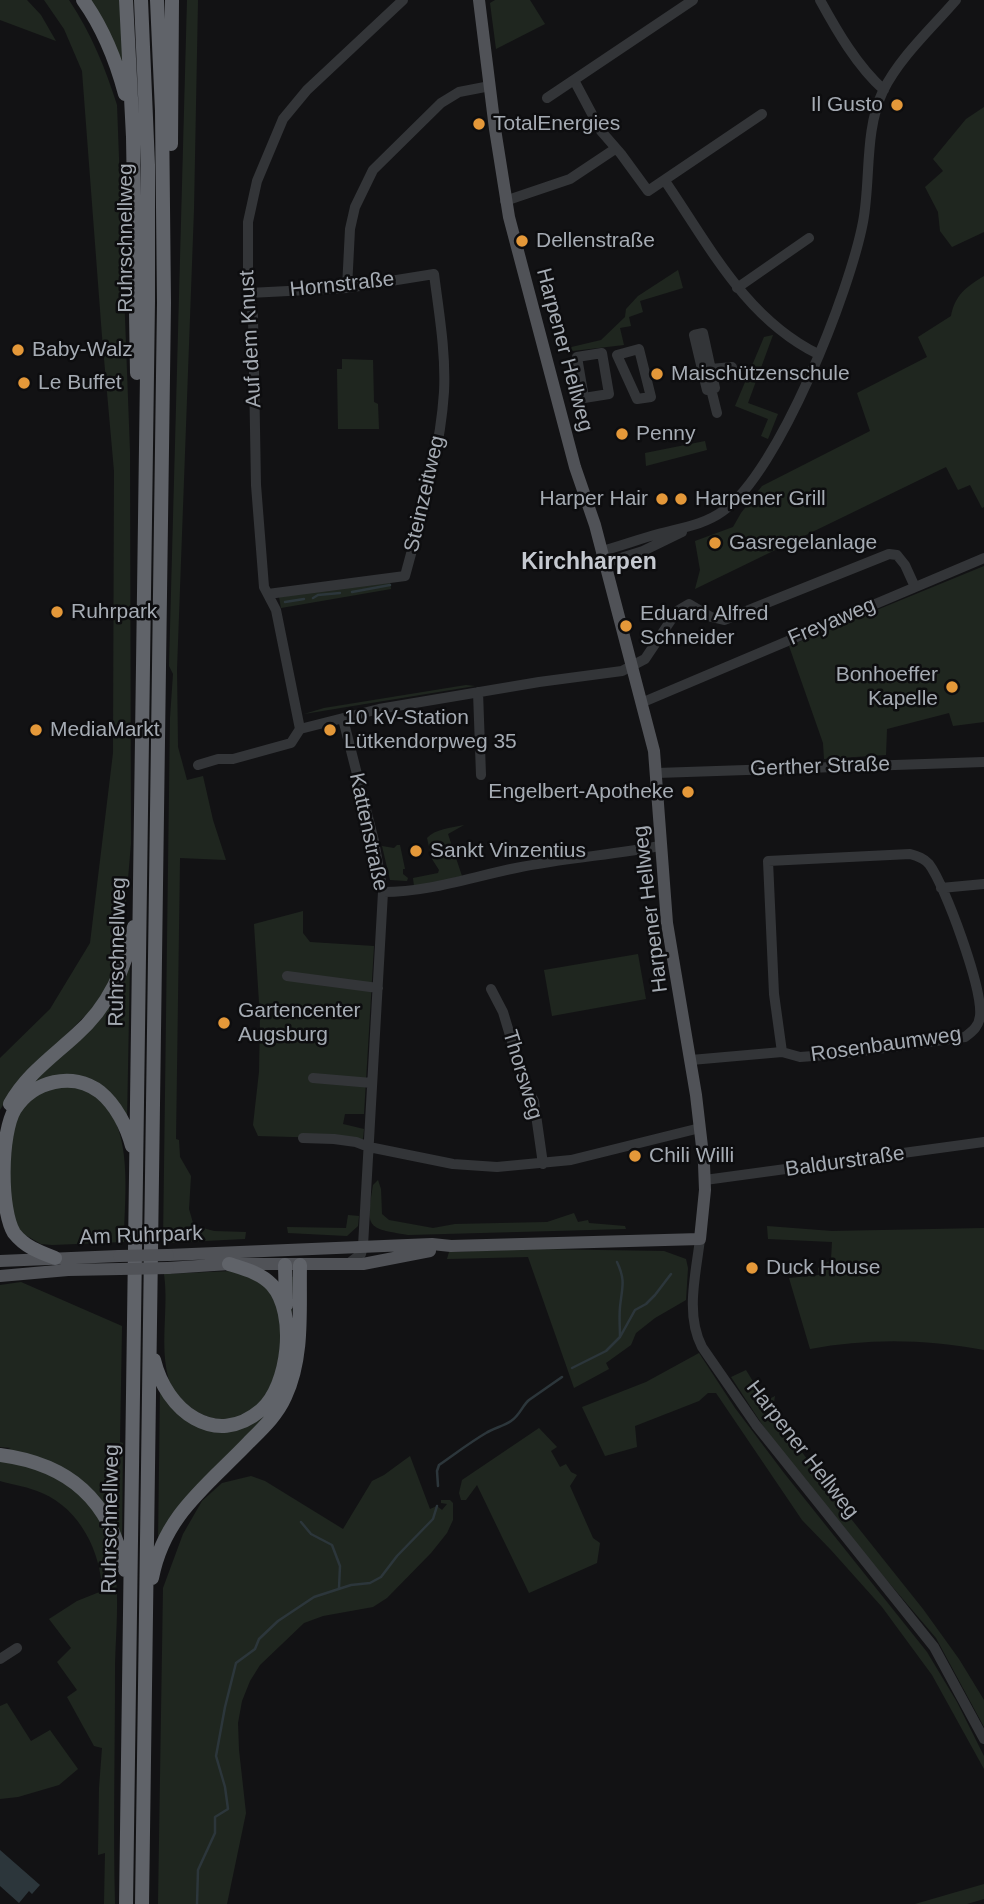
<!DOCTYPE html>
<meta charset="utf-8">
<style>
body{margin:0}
canvas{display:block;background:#121214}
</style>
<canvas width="984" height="1904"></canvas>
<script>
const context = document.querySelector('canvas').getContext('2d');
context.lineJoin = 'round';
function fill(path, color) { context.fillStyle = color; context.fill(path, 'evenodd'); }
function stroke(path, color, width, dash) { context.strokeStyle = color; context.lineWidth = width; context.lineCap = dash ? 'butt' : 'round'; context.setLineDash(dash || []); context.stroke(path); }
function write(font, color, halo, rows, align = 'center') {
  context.font = font + ' Arial,sans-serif'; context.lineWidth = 5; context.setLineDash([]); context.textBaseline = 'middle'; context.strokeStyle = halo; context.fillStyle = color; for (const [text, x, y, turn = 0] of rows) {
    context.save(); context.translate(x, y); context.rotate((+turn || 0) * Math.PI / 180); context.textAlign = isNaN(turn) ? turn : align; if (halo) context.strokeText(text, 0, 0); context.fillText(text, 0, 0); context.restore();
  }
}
const green = new Path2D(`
 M0 0H27L41 15 56 41 0 20Z
 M44 0H69C91 33 105 67 117 105L130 452 131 843 123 938 110 983 90 1011 14 1086 0 1110V1058L50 1009 90 943 113 753 114 471 102 336 82 71 64 29Z
 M88 0H120L124 72Z
 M187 0H198L194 209 177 669 178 747 187 780 203 776 213 820 226 860 180 858 176 1139 179 1140 180 1157 191 1176 189 1209 193 1223 199 1227 214 1231 246 1232 245 1239 163 1243 170 718 173 674 169 666Z
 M495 0H530L545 24 496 49 490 3Z
 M984 107V232L952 247 940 231 938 212 925 187 943 171 933 159 966 119Z
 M678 270 683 288 640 301 643 312 629 317 631 326 620 328 624 345 564 352 563 349 601 340 625 317 626 309 638 296Z
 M984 276V507L982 508 970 485 958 490 946 467 695 589 700 570 695 541 733 527 741 513 762 486 870 431 857 393 927 357 918 337 951 316C955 295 966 287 984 276Z
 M773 335 748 403 778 414 768 439 761 436 768 419 735 406 764 337Z
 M342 359 373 360 374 402 378 404 379 429H338L337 369H342Z
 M705 441 707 450 646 466 645 453Z
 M984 566V722L953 726 949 713 887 729 886 755 824 759 823 743 789 646Z
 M390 581 391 589 281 608 279 597Z
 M466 685 475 686 304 714 324 708Z
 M464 825 448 834 462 876 417 888 414 886 413 878 438 873 439 870 432 859 427 838C435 829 451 828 464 825Z
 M397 845H400L405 869H403V874L408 878 407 881 390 880 382 846 394 848Z
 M303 911V933L310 942 374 946 364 1114H345L343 1124 364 1129 363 1139 258 1136 253 1125 259 1072 260 1018 254 924Z
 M638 954 646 999 552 1016 544 970Z
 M130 961 127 1122 94 1083 24 1090 73 1044Z
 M74 1086C82 1089 92 1092 98 1098 135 1128 124 1200 124 1242L52 1245 41 1244 27 1236 24 1238 8 1209V1151L16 1117 26 1103 49 1088Z
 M378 1180 381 1189 382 1214 389 1220 433 1228 455 1224 547 1222 574 1213 578 1222 588 1220 589 1223 625 1226 626 1229 408 1235C366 1228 366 1228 373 1185Z
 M348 1215 359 1216 358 1226 347 1236 288 1233 287 1227 346 1228Z
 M767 1226 832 1231 984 1228V1350C926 1339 868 1338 810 1349L789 1278 819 1275 818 1268 831 1260 832 1242 768 1239Z
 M535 1249 664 1251 686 1259 688 1268 686 1300 655 1318 636 1333 631 1345 606 1363 609 1369 574 1388 528 1257 447 1259 449 1252Z
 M231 1271C248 1276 260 1279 272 1293 282 1306 281 1324 281 1339 279 1384 255 1437 201 1414 187 1408 174 1395 169 1380 159 1346 169 1308 164 1274Z
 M290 1276 293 1277 291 1362 271 1411 158 1546 160 1387 211 1430 273 1401Z
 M21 1282 122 1326 120 1442 123 1443 122 1544 100 1500 5 1450 11 1448 0 1447V1285Z
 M699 1353 735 1408 784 1473 927 1652 957 1702 984 1756V1769L932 1675 882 1607 831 1550 802 1520 716 1393H708L699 1401 635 1426 637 1447 605 1456 582 1407 646 1382Z
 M746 1370 765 1401 775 1396 773 1408 799 1448 844 1510 923 1609 959 1659 984 1700V1727L936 1638 856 1544 773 1441 731 1377Z
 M539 1428 557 1447 551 1451 560 1467 566 1464 571 1472 577 1475 570 1486 593 1538 600 1543 597 1563 529 1593 477 1485 466 1500H461L459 1493 462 1480Z
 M410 1456 430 1509 437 1506 442 1510 447 1504 441 1503V1500H450L453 1503V1520L447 1533 431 1553 387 1598 373 1607 323 1616 304 1623 260 1665 250 1681 242 1701 238 1723 239 1750 246 1813 227 1904H158L163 1588 183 1534 202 1501 222 1483 251 1476 265 1481 343 1529 372 1481 384 1475Z
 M0 1460C10 1462 22 1462 32 1465 57 1474 84 1494 98 1517 126 1565 115 1622 115 1674 115 1751 113 1827 115 1904H104L105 1853 98 1855 99 1788 102 1748 94 1746 67 1697 77 1690 57 1662 71 1648 49 1619 77 1601 102 1591C101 1552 80 1509 42 1493 29 1487 14 1485 0 1481Z
 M7 1703 31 1741 50 1730 78 1769 59 1785 18 1797 0 1799V1706Z
 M984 1884V1899L967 1904H915Z`);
const water = new Path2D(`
 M0 1850 40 1885 32 1894 29 1891 19 1903 0 1886Z`);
const stream = new Path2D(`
 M352 592 390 585
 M313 598 318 595 340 593
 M285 602 304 599
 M617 1262C626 1281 622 1287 620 1307 619 1317 620 1327 620 1337
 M572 1368 606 1351 620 1337 635 1310 646 1304 655 1295 671 1274
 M438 1486 437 1471 439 1465C455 1454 469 1443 486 1433 494 1428 504 1426 511 1421 520 1415 522 1406 529 1400L562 1377
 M301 1522 311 1534 332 1545 340 1566 339 1588
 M197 1904 198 1870 215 1833V1817L228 1809 225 1787 216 1756 225 1707 236 1663 255 1649 259 1639 278 1621 314 1597 351 1585 370 1583 381 1577 397 1556 433 1519 437 1506`);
const minor = new Path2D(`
 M820 0C837 31 857 66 884 90
 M575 82 601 131 621 154 648 191 762 114
 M547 98 693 0
 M665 181C709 245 745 318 818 354
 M505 201 570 179 615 149
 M347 288 350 229 355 207 373 170 441 103 459 92 490 86
 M737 288 809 238
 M249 293 347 288 434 274C439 313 446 353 444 392 440 454 421 516 405 576L268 594
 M703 333 715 388 707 390 694 335Z
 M639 349 651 397 637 399 617 355Z
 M602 353 609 394 584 398 577 357Z
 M711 369 732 367
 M711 389 717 413
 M602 551C621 546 639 539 658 534 680 528 704 525 723 511 779 472 850 291 863 222 871 180 864 131 883 91 900 57 931 29 956 0
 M605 563 643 551 682 532
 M478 692 481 775
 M641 703 984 558
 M343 719 374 841 383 892 363 1246 361 1254 348 1264
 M300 729 276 610 264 587 256 485 253 316 248 286V222L257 181 283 119 307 90 403 0
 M198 765 218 759H233L291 743 300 729 379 709 539 682 622 671 645 659 677 611 689 604 711 617 724 620 889 554 897 555 905 565 915 587
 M657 773 984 762
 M941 888 984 884
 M383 892C429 892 471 877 516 868 563 858 612 855 660 846
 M287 976 378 988
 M491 989 503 1012 525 1085 534 1101 543 1164
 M691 1060 782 1052 800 1057 840 1054 965 1037C973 1031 979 1026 980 1016 983 989 945 885 929 864 924 858 917 856 910 854L768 861 774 994 782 1052
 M313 1078 372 1083
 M303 1138 334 1139 356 1142 369 1147 453 1164 497 1167 571 1160 700 1128
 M705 1180 984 1142
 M700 1239C696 1274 685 1314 702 1347L756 1425 934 1647 984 1739
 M0 1659 17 1648`);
const major = new Path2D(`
 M168 1255 432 1244 451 1246 700 1239 705 1190 704 1164 696 1095 667 923 654 751 595 525 575 467 509 217 495 129 479 0
 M0 1261 119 1256
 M168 1268 229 1264H363L430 1251
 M0 1276 68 1270 120 1269`);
const highway = new Path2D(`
 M83 0C103 28 116 60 125 94
 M126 0 133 137 137 373
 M171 144 172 0
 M10 1104C26 1075 52 1057 76 1035 109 1006 125 969 134 927
 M55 1258C39 1252 25 1247 14 1233 0 1210 0 1134 15 1109 33 1081 73 1071 100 1092 116 1105 127 1127 132 1146
 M285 1265 286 1305
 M154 1360C166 1410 215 1449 261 1410 289 1386 297 1313 272 1285 261 1273 245 1269 229 1264
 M0 1455C69 1464 110 1500 125 1570
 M152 1578C164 1515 207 1486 249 1442 263 1428 277 1415 285 1397 304 1357 299 1308 300 1265
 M126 1904 148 301V165L141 0
 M142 1904 164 303 162 111 157 0`);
const majorBridge = new Path2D(`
 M119 1256 168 1255
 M120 1269 168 1268`);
const markers = [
 [897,105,7,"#e49839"],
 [479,124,7,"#e49839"],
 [522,241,7,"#e49839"],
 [18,350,7,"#e49839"],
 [657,374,7,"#e49839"],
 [24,383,7,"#e49839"],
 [622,434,7,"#e49839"],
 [662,499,7,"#e49839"],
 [681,499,7,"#e49839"],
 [715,543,7,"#e49839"],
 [57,612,7,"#e49839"],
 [626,626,7,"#e49839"],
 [952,687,7,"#e49839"],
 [36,730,7,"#e49839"],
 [330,730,7,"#e49839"],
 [688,792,7,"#e49839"],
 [416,851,7,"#e49839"],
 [224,1023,7,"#e49839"],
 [635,1156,7,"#e49839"],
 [752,1268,7,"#e49839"]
];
const poiNames = [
 ["Il Gusto",883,105,"right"],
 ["TotalEnergies",493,124],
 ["Dellenstraße",536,241],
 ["Baby-Walz",32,350],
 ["Maischützenschule",671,374],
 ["Le Buffet",38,383],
 ["Penny",636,434],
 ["Harper Hair",648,499,"right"],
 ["Harpener Grill",695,499],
 ["Gasregelanlage",729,543],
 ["Ruhrpark",71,612],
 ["Eduard Alfred",640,614],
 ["Schneider",640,638],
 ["Bonhoeffer",938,675,"right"],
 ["Kapelle",938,699,"right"],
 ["10 kV-Station",344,718],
 ["Lütkendorpweg 35",344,742],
 ["MediaMarkt",50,730],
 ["Engelbert-Apotheke",674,792,"right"],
 ["Sankt Vinzentius",430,851],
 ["Gartencenter",238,1011],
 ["Augsburg",238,1035],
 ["Chili Willi",649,1156],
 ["Duck House",766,1268]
];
const streetNames = [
 ["Ruhrschnellweg",126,238,-90],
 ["Hornstraße",342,285,-6],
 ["Auf dem Knust",251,339,-93],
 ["Harpener Hellweg",564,350,75],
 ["Steinzeitweg",425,494,-77],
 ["Freyaweg",832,622,-23],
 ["Gerther Straße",820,767,-2],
 ["Kattenstraße",368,832,78],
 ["Harpener Hellweg",651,909,-97],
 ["Ruhrschnellweg",118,952,-89],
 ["Rosenbaumweg",886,1045,-8],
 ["Thorsweg",522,1075,73],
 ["Baldurstraße",845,1162,-8],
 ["Am Ruhrpark",141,1236,-2],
 ["Harpener Hellweg",802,1450,52],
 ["Ruhrschnellweg",111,1519,-89]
];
const neighbourhoodNames = [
 ["Kirchharpen",589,563]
];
fill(green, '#1f261f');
fill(water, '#2c363b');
stroke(stream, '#2c363b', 2.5);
stroke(minor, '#333538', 10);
stroke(major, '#505257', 12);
stroke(highway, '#606369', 14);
stroke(majorBridge, '#505257', 12);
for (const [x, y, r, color] of markers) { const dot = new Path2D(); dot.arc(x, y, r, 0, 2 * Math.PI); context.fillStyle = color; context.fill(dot); stroke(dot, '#0d0d0f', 2.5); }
write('21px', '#a5abb3', '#0d0d0f', poiNames, 'left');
write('21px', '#a5abb3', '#0d0d0f', streetNames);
write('bold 23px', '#c5c9d0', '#0d0d0f', neighbourhoodNames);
</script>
